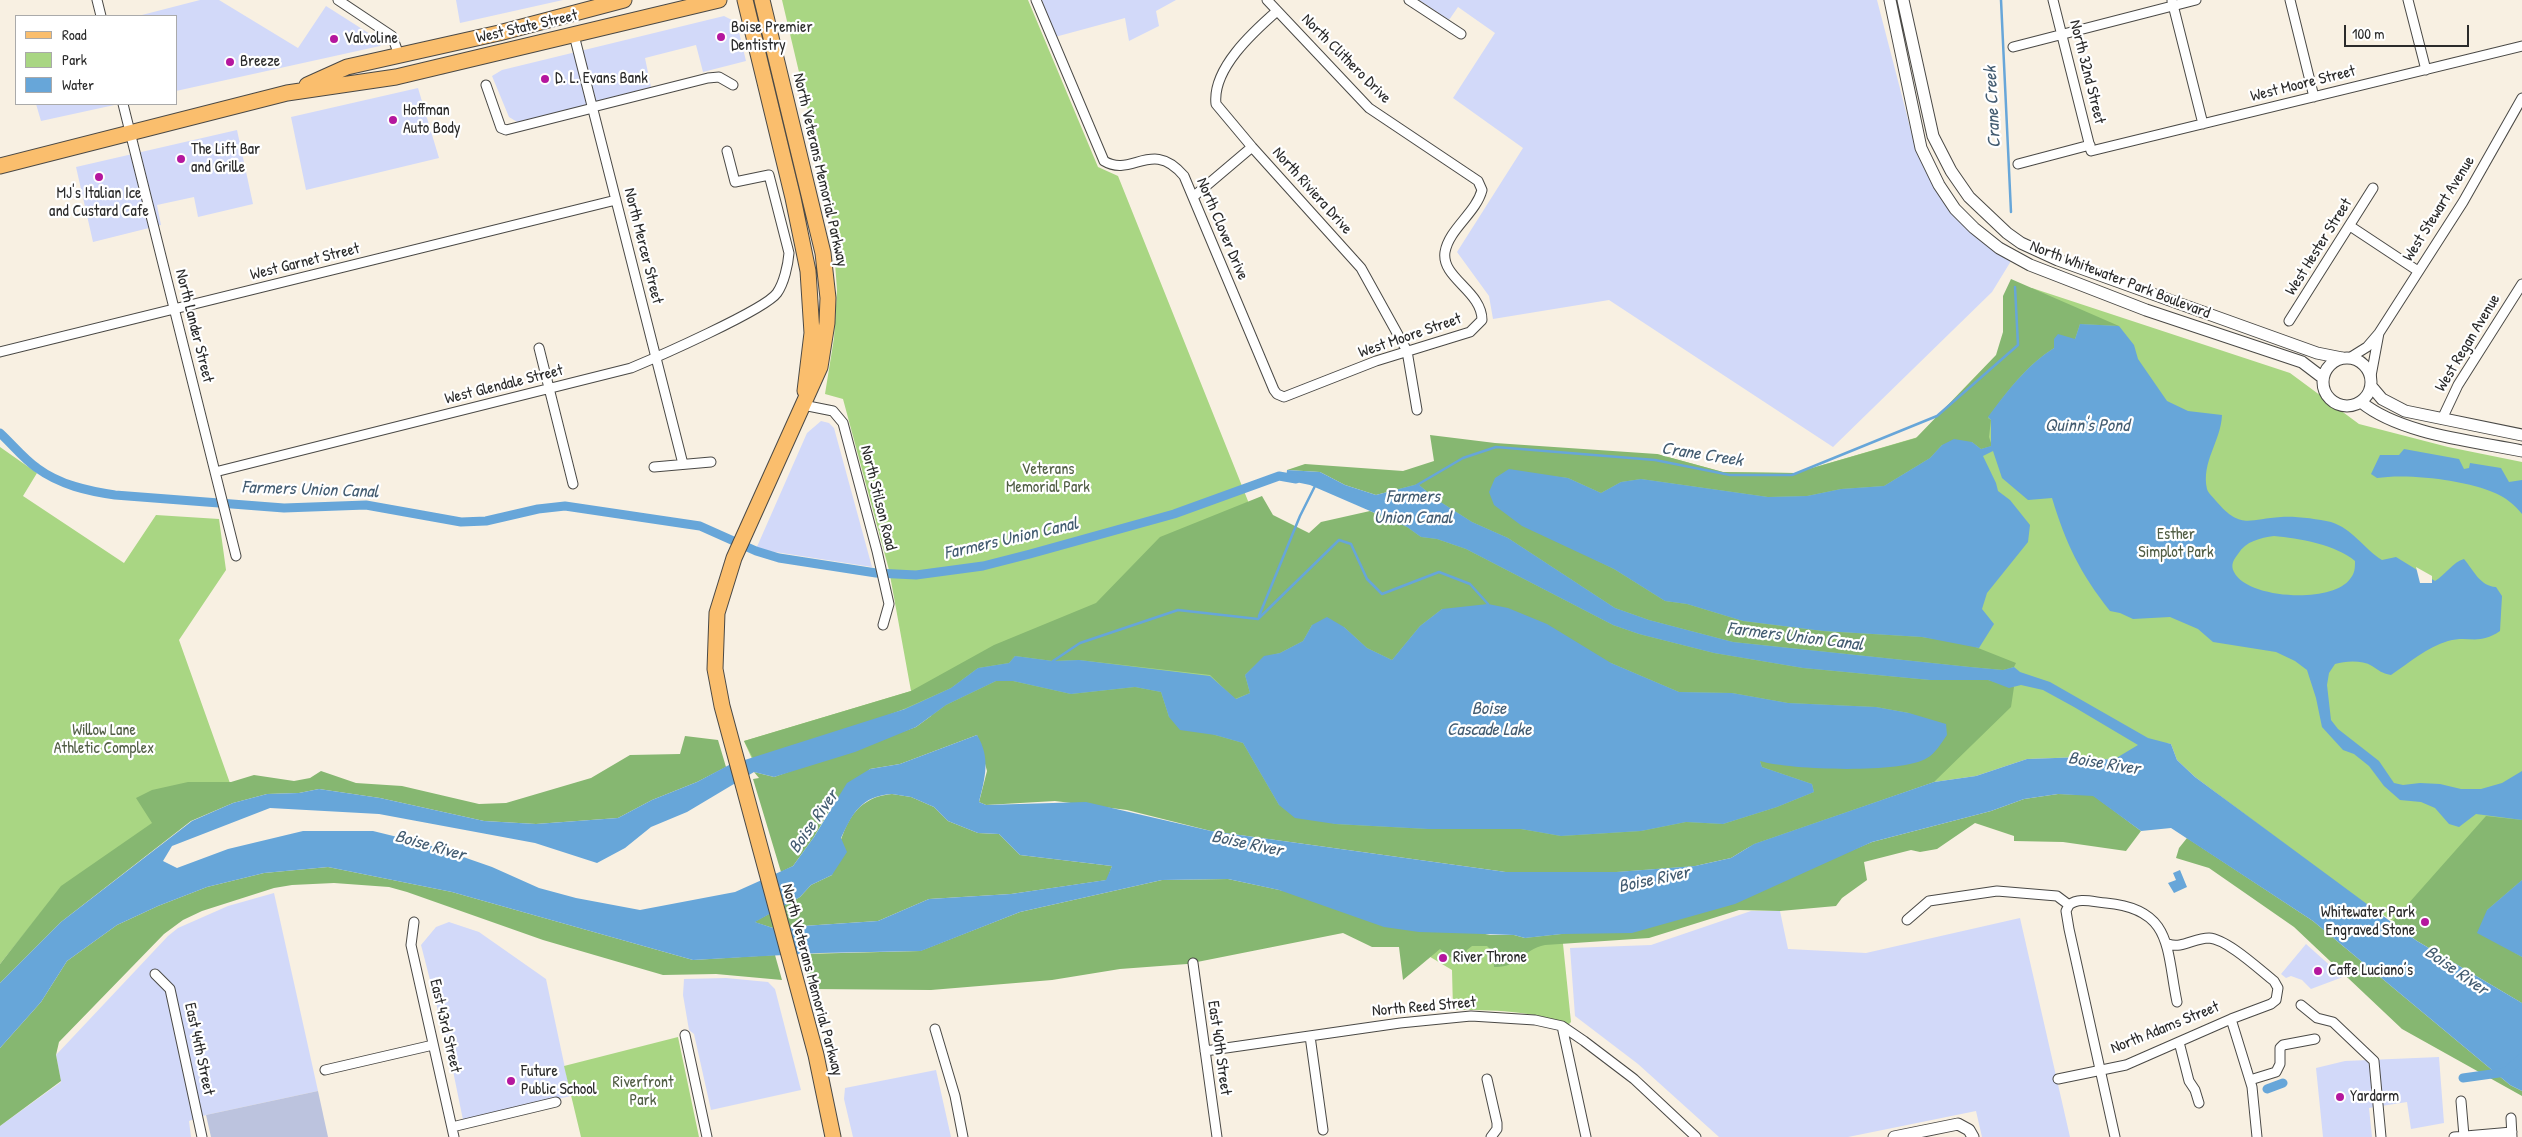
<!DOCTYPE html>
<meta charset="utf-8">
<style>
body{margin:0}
#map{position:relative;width:2522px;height:1137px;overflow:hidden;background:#f8f0e2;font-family:"Patrick Hand",sans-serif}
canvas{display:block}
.legend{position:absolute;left:15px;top:15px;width:162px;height:90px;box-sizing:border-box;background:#fff;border:1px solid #aaa;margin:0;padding:6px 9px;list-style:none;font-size:15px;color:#2b2b2b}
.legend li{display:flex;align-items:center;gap:10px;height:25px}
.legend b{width:25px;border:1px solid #aaa}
.scale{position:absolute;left:2344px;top:25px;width:125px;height:22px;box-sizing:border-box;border:2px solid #2b2b2b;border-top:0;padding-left:6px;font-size:15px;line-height:18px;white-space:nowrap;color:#2b2b2b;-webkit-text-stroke:4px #fff;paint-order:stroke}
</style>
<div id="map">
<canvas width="2522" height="1137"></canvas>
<ul class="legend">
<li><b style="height:6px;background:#fabe6d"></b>Road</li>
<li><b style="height:14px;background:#a9d683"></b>Park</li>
<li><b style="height:14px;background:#67a6d9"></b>Water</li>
</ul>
<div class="scale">100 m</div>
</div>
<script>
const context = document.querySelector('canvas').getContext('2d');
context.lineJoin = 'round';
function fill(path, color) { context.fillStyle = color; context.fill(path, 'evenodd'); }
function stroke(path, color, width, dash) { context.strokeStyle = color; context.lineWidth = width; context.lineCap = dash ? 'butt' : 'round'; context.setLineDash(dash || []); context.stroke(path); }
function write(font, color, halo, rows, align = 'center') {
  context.font = font + ' "Patrick Hand",sans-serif'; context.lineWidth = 4.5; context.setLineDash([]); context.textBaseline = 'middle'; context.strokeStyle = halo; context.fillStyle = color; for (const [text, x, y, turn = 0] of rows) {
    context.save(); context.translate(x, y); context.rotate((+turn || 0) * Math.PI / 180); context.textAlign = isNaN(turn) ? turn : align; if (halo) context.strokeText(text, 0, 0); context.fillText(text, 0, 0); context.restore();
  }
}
const built = new Path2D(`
 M200 0H219L298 48 326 6 370 34 376 35 384 42 380 46 176 91V16H138Z
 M456 0H563L460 23Z
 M1042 0H1176L1156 11 1159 26 1129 41 1125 18 1055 37Z
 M1419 0H1877L1917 154 1949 209 1980 240 2011 261 1992 292 1833 447 1609 300 1493 319 1489 296 1457 252 1523 148 1453 98 1495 33 1458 7 1449 20Z
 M724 16 734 21 738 28 746 61 703 72 696 45 645 58 651 87 519 123 509 117 492 76 502 70Z
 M418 88 439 158 306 190 291 117Z
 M36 104H119L41 121Z
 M237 130 253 204 198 217 194 197 157 205 161 225 93 242 76 167Z
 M821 421 829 423 834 428 872 567 756 549 807 433Z
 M274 893 318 1091 206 1115 189 1121 191 1137H0V1126L61 1082 56 1055 168 936 178 928 228 906Z
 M1751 911H1780L1788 949 1866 953 2020 918 2070 1137H1982L1976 1111 1848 1137H1719L1638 1064 1575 1016 1570 948 1651 945Z
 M449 922 479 932 546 979 571 1096 463 1120 451 1061 421 945 436 927Z
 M2306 944 2343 977 2311 989 2302 980 2291 976 2286 978 2281 974Z
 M726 978 768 982 775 989 801 1090 711 1110 694 1034 689 1030 683 995 684 979Z
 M2439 1057 2444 1123 2411 1129 2407 1102 2369 1108 2372 1137H2323L2316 1068 2345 1061Z
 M936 1070 951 1137H853L844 1099 845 1088Z`);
const industrial = new Path2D(`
 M318 1091 328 1137H211L206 1115Z`);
const green = new Path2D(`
 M782 0H1028L1098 167 1118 176 1298 626 1403 471 1657 454 1723 472 1795 473 1942 430 2024 340 2032 288 2290 373 2359 424 2448 447 2522 462V1003L2358 899 2195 777 2177 760 2171 744 2158 742 2147 743 2113 760 2083 757 2027 759 1976 776 1934 782 1695 866 1616 872H1506L905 709 752 759 744 741 911 691 889 570 843 399 825 394 834 338 837 290 831 208Z
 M0 447 37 473 23 496 124 563 156 515 219 519 226 570 179 640 231 786 60 889 0 964Z
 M1562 934 1571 1022 1568 1025C1532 1010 1492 1010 1453 1010L1452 970 1417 949Z
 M678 1037 699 1137H581L564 1066Z`);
const forest = new Path2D(`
 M2011 279 2119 326 2080 324 2075 339H2054V348C2028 364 2006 392 1988 418L1991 420 1989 437 1992 446 1981 449 1972 442 1942 445 1930 458 1884 486 1841 489 1807 496 1768 497 1641 479 1621 482 1601 493 1568 478 1541 475 1572 548 1614 569 1665 601 1687 604 1743 621 1823 631 1922 637 1968 644 2016 663 2014 667 2003 670 1970 667 1733 642 1649 620 1615 608 1508 538 1472 522 1436 499 1418 484 1376 495 1345 485 1320 472 1287 470 1305 464 1403 471 1434 461 1430 435 1495 443 1657 454 1723 472 1795 473 1916 438 1996 355 2003 332V296Z
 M1262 496 1273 515 1309 533 1321 522 1370 511 1407 527 1421 537 1437 539 1466 549 1613 625 1639 634 1714 653 1803 668 1930 680H1988L2014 687 2011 707 1934 782 1754 844 1731 858 1695 866 1616 872H1506L1211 831 1127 810 1055 801 986 805 979 802 987 771 977 735 900 764 870 769 832 806 814 837 793 866 781 872 753 779 759 778 754 772 774 777 916 727 946 705 996 681H1013L1071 694 1135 687 1161 692 1169 717 1215 735 1243 743 1279 805 1335 824 1428 829H1521L1561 836 1641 831 1686 822 1723 824 1777 807 1814 792 1812 784 1762 767 1760 761 1909 713 1876 707 1788 703 1732 693 1679 692 1611 663 1442 609 1420 626 1392 660 1367 648 1344 627 1312 625 1303 641 1280 653 1264 657 1245 675 1250 693 1235 699 1210 675 1079 660 1053 661 1015 656 1009 663 978 668 951 688 904 709 757 766 744 741 911 691 994 645 1096 603 1160 537Z
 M685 736 718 740 726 767 697 782 652 800 618 818 536 824 484 821 380 798 319 789 299 793 267 794 233 803 191 821 61 922 0 983V964L61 886 152 823 136 798 152 790 188 782H231L254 775 294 781 310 778 321 771 356 783 402 786 479 804 506 803 591 778 630 755 680 754Z
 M892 794 911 797 934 807 948 821 978 833 999 834 1020 855 1112 866 1107 880 1011 894 929 899 878 921 773 928 754 922 800 897 811 885 832 875C841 838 847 798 892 794Z
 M2058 794 2093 795 2141 831 2126 851 2063 842 2014 841V836L1975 823 1937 849 1920 852 1911 850 1864 862 1867 880 1842 898 1836 906 1780 911 1739 910 1649 938 1545 945C1522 950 1518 968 1494 967L1493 952 1487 946H1472L1467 950 1464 960 1450 957 1440 949 1403 980 1399 947H1372L1343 933 1187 964 1120 969 1052 980 931 990 811 989 802 954 920 951 1020 912 1162 880 1228 879 1490 935H1514L1525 938 1562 934 1826 861 1872 842 1991 811 2024 799Z
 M2486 816 2522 820V880L2487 910 2515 953 2522 957V1003L2417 941 2392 922Z
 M2187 838 2313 921 2510 1085 2522 1091V1096L2402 1029 2294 927 2209 868 2176 858 2179 848Z
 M328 867 452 892 693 960 775 955 782 980 716 974 663 975 543 940 407 892 389 887 334 883 292 885 274 888 202 911 183 920 164 934 59 1042 56 1055 61 1081 0 1126V1048L41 1002 67 961 117 925 158 906 207 887 264 873Z`);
const water = new Path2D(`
 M2080 324 2119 326 2134 345 2138 359 2167 401 2188 411 2222 415C2221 441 2201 462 2207 489 2208 493 2213 497 2216 501 2241 530 2248 519 2281 517 2295 516 2317 519 2331 522 2353 529 2363 548 2382 560L2396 557 2435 581C2445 575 2453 562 2464 559 2474 571 2480 586 2496 587L2502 596 2500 631C2478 646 2469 635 2448 641 2427 647 2409 663 2391 675 2381 673 2380 671 2372 666 2362 660 2346 661 2335 664L2329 673 2327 685 2331 720 2338 729 2379 761 2394 783 2403 785 2420 783 2440 784 2461 789H2481L2502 783 2522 771V820L2476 814 2459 827 2449 824 2435 808 2421 802 2400 800 2384 786 2369 766 2354 754 2343 750 2322 727 2316 698 2307 670 2295 661 2276 652 2213 642 2198 629 2170 617 2133 619 2120 613 2110 611C2080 573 2066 544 2052 498L2028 500 2002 478 1993 451 1983 456 1996 483 1998 491 2010 500 2030 525 2028 542 1987 593 1982 609 1994 624 1979 648 1922 637 1823 631 1743 621 1687 604 1665 601 1614 569 1522 526 1494 505 1489 492 1495 478 1509 469 1568 478 1601 493 1621 482 1641 479 1768 497 1807 496 1841 489 1884 486 1930 458 1942 445 1954 439 1972 442 1981 449 1991 446V420L1988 417C2006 392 2028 364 2054 348V339L2058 334 2075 339ZM2274 536C2298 538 2337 545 2355 561 2355 568 2355 573 2350 579 2332 604 2247 599 2234 572 2230 565 2234 559 2238 554 2246 541 2260 538 2274 536Z
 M2404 449 2459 459 2464 469 2469 468 2470 463 2501 468 2509 482 2522 480V514C2515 505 2505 497 2495 493 2467 480 2407 473 2377 478L2371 474 2380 455H2399Z
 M1287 470 1320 472 1345 485 1376 495 1418 484 1436 499 1472 522 1508 538 1615 608 1649 620 1733 642 1970 667 2003 670 2014 667 2020 672 2050 682 2148 738 2171 744 2177 760 2195 777 2417 941 2522 1003V1091L2510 1085 2313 921 2171 828 2141 831 2093 796 2058 794 2024 799 1991 811 1872 842 1735 904 1632 933 1562 934 1525 938 1514 935 1419 932 1384 927 1279 890 1228 879 1162 880 1020 912 921 951 820 953 693 960 452 892 328 867 264 873 207 887 158 906 117 925 67 961 41 1002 0 1048V983L61 922 192 821 233 803 267 794 299 793 319 789 380 798 484 821 536 824 618 818 652 800 697 782 729 765 905 709 951 688 978 668 1009 663 1015 656 1053 661 1079 660 1210 676 1236 699 1250 693 1245 675 1264 656 1280 653 1303 641 1312 625 1327 617 1344 627 1367 648 1392 660 1420 626 1442 609 1488 604 1508 608 1547 624 1611 663 1679 692 1732 693 1788 703 1876 707 1909 713 1946 724 1947 735C1942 742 1935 754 1927 758 1902 774 1789 770 1760 761L1762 767 1812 784 1814 792 1777 807 1723 824 1686 822 1641 831 1561 836 1521 829H1428L1335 824 1295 818 1279 805 1243 743 1215 735 1180 730 1169 717 1161 692 1135 687 1071 694 1013 681H996L946 705 916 727 855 752 774 777 754 772 687 812 651 827 625 848 597 863 535 843 379 814 270 808 172 846 163 861 177 868 228 849 303 831H373L426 844 492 867 539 888 576 898 640 910 735 892 793 866 814 837 847 783 870 769 900 764 977 735C991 758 985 778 979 802L986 805 1086 802 1211 831 1506 872H1616L1695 866 1731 858 1754 844 1934 782 1976 776 2027 759 2083 757 2113 760 2138 745 2074 707 2043 690 2021 685 2009 688 1988 680H1930L1803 668 1714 653 1639 634 1613 625 1466 549 1437 539 1421 537 1407 527 1310 485 1286 480ZM892 794 911 797 934 807 948 821 978 833 999 834 1020 855 1112 866 1106 880 1011 894 929 899 878 921 773 928 755 922 800 897 811 885 832 875 847 852 841 838C853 813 861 796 892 794Z
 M2180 870 2187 887 2174 893 2168 883 2176 880 2173 873Z
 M2522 880V957L2477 933 2487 910Z`);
const pier = new Path2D(`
 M2416 567 2432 576V583H2420Z`);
const stream = new Path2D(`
 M2001 0 2011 212
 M1417 485 1463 458 1496 447 1655 460 1730 475H1792L1937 416 2018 345 2015 287
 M1259 616 1300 516 1315 486
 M1053 661 1080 643 1178 610 1258 619 1339 540 1351 544 1367 579 1382 594 1439 572 1470 584 1488 604`);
const canal = new Path2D(`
 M0 433C12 444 24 459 37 468 60 485 88 491 115 495L284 508 366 505 461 522 486 521 538 509 565 506 700 526 756 551 779 558 876 573 916 575 983 566 1030 554 1174 514 1279 476 1296 479
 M2463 1078 2506 1072 2522 1058
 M2267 1089 2283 1083`);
const minor = new Path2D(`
 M97 0 101 16
 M338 0 392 36 399 55
 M1036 0 1104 161C1132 178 1152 138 1184 176L1274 390 1277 394 1284 397 1376 361 1470 332 1482 320C1482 291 1441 278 1445 252 1449 229 1476 213 1482 190L1478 181 1369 108 1267 0
 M1409 0 1461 34
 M2053 0 2091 151 2522 46
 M2290 0 2314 97
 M2408 0 2426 70
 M2172 1 2203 124
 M1277 11C1253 32 1212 69 1216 104L1252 147 1361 268 1407 351 1417 410
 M574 35 683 464
 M2013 47 2196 0
 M486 85 501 128 506 130 593 108
 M123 104 236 556
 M593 107 708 78 719 77 733 85
 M2018 164 2090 145
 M1193 197 1252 147
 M2350 226 2418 271
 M2289 321 2373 188
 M539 348 573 484
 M0 352 616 200
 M2351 357 2367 347 2379 333 2463 202 2522 98
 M2371 376 2379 333
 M803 405 833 411 843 423 877 551 889 604 883 625
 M2442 419 2458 385 2522 284
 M654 467 711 462
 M215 472 631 368C655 358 765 310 777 293 784 283 788 265 789 253L769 175 735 182 727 151
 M2069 905 2066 911 2069 929 2115 1137
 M2069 905C2079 897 2093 902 2106 903 2173 909 2166 949 2177 1002
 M1907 920 1929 901 1997 891 2057 896 2069 905
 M414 922 411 945 454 1137
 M1193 963 1217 1137
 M155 974 170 989 202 1137
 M2301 1005 2317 1018 2333 1022 2374 1061 2381 1137
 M2231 1019 2252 1087 2257 1137
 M1562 1026 1586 1137
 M935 1029 955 1096 963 1137
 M685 1035 707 1137
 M1310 1036 1323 1130
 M2179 1042 2189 1081 2195 1090 2199 1103
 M1205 1051 1400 1023 1471 1016 1535 1020 1562 1026 1584 1041 1634 1079 1696 1137
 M325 1070 433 1045
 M1487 1079 1497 1123V1129L1491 1137
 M2058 1079 2126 1065 2231 1019 2271 1004 2276 1000 2278 988 2274 981C2260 970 2227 939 2209 938 2194 938 2182 949 2168 944
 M2250 1080 2276 1072 2280 1064V1048L2283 1045 2315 1039
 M2461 1101 2464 1136
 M2511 1118 2512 1137
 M452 1127 556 1102
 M2454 1137 2512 1132`);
const tertiary = new Path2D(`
 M1890 0 1921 148 1939 185 1955 209 1974 228 1999 248 2030 265 2146 310 2302 362 2323 378
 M1903 0 1933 136 1951 171 1969 197 2007 233 2021 243 2058 260 2317 353 2342 358
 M2323 382a24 24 0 1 1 48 0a24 24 0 1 1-48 0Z
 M2371 386 2382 399 2405 411 2522 435
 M2361 402C2400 434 2473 441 2522 451
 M1894 1137 1958 1124 1969 1130 1973 1137`);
const primary = new Path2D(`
 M745 0 793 198 808 271 812 333 805 391
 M762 0 823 253 828 298 827 323 820 367 734 558 717 613 715 669 722 706 816 1055 833 1137
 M307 85 347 67 499 33 624 0
 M0 166 287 93 396 77 719 0`);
const markers = [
 [721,37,5,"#b5179e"],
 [334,39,5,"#b5179e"],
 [230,62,5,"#b5179e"],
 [545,79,5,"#b5179e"],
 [393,120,5,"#b5179e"],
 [181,159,5,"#b5179e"],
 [99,177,5,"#b5179e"],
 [2425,922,5,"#b5179e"],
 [1443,958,5,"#b5179e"],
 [2318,971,5,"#b5179e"],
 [511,1081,5,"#b5179e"],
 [2340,1097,5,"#b5179e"]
];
const streetNames = [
 ["West State Street",527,27,-13],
 ["North Clithero Drive",1346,59,45],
 ["North 32nd Street",2087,72,76],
 ["West Moore Street",2303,84,-14],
 ["North Veterans Memorial Parkway",820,170,77],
 ["North Riviera Drive",1312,191,48],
 ["West Stewart Avenue",2439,209,-58],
 ["North Clover Drive",1222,229,67],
 ["North Mercer Street",643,246,76],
 ["West Hester Street",2319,247,-58],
 ["West Garnet Street",305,262,-14],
 ["North Whitewater Park Boulevard",2120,280,21],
 ["North Lander Street",194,326,76],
 ["West Moore Street",1410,336,-19],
 ["West Regan Avenue",2468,343,-59],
 ["West Glendale Street",504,385,-14],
 ["North Stilson Road",878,498,76],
 ["North Veterans Memorial Parkway",812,980,75],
 ["North Reed Street",1424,1007,-5],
 ["East 43rd Street",445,1026,77],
 ["North Adams Street",2165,1028,-22],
 ["East 40th Street",1219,1048,82],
 ["East 44th Street",199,1049,78]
];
const poiNames = [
 ["Boise Premier",731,28],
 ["Dentistry",731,46],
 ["Valvoline",344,39],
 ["Breeze",240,62],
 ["D. L. Evans Bank",555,79],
 ["Hoffman",403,111],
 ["Auto Body",403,129],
 ["The Lift Bar",191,150],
 ["and Grille",191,168],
 ["MJ's Italian Ice",99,194,"center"],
 ["and Custard Cafe",99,212,"center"],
 ["Whitewater Park",2415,913,"right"],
 ["Engraved Stone",2415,931,"right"],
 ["River Throne",1453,958],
 ["Caffe Luciano’s",2328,971],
 ["Future",521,1072],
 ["Public School",521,1090],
 ["Yardarm",2350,1097]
];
const parkNames = [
 ["Veterans",1048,470],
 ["Memorial Park",1048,488],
 ["Esther",2176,535],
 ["Simplot Park",2176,553],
 ["Willow Lane",104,731],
 ["Athletic Complex",104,749],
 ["Riverfront",643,1083],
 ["Park",643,1101]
];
const waterNames = [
 ["Crane Creek",1993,107,-93],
 ["Quinn's Pond",2087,426],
 ["Crane Creek",1702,455,9],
 ["Farmers Union Canal",310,490,2],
 ["Farmers",1413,497],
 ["Union Canal",1413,518],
 ["Farmers Union Canal",1011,539,-13],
 ["Farmers Union Canal",1795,637,7],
 ["Boise",1489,709],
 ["Cascade Lake",1489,730],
 ["Boise River",2104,764,9],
 ["Boise River",814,822,-55],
 ["Boise River",1247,844,12],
 ["Boise River",430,846,16],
 ["Boise River",1654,880,-12],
 ["Boise River",2456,971,35]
];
fill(built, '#d2d9f9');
fill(industrial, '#bcc3de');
fill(green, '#a9d683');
fill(forest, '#86b771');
fill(water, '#67a6d9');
fill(pier, '#f8f0e2');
stroke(stream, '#67a6d9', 2.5);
stroke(canal, '#67a6d9', 9);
stroke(minor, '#4a4946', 11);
stroke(tertiary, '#4a4946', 13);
stroke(primary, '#4a4946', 17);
stroke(minor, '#fff', 9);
stroke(tertiary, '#fff', 11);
stroke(primary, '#fabe6d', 15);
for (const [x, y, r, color] of markers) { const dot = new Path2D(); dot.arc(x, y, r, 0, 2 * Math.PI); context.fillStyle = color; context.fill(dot); stroke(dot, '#fff', 2); }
write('16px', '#2b2b2b', '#fff', streetNames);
write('16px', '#2b2b2b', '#fff', poiNames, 'left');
write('16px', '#515e45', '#fff', parkNames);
write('italic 18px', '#435c71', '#fff', waterNames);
</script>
